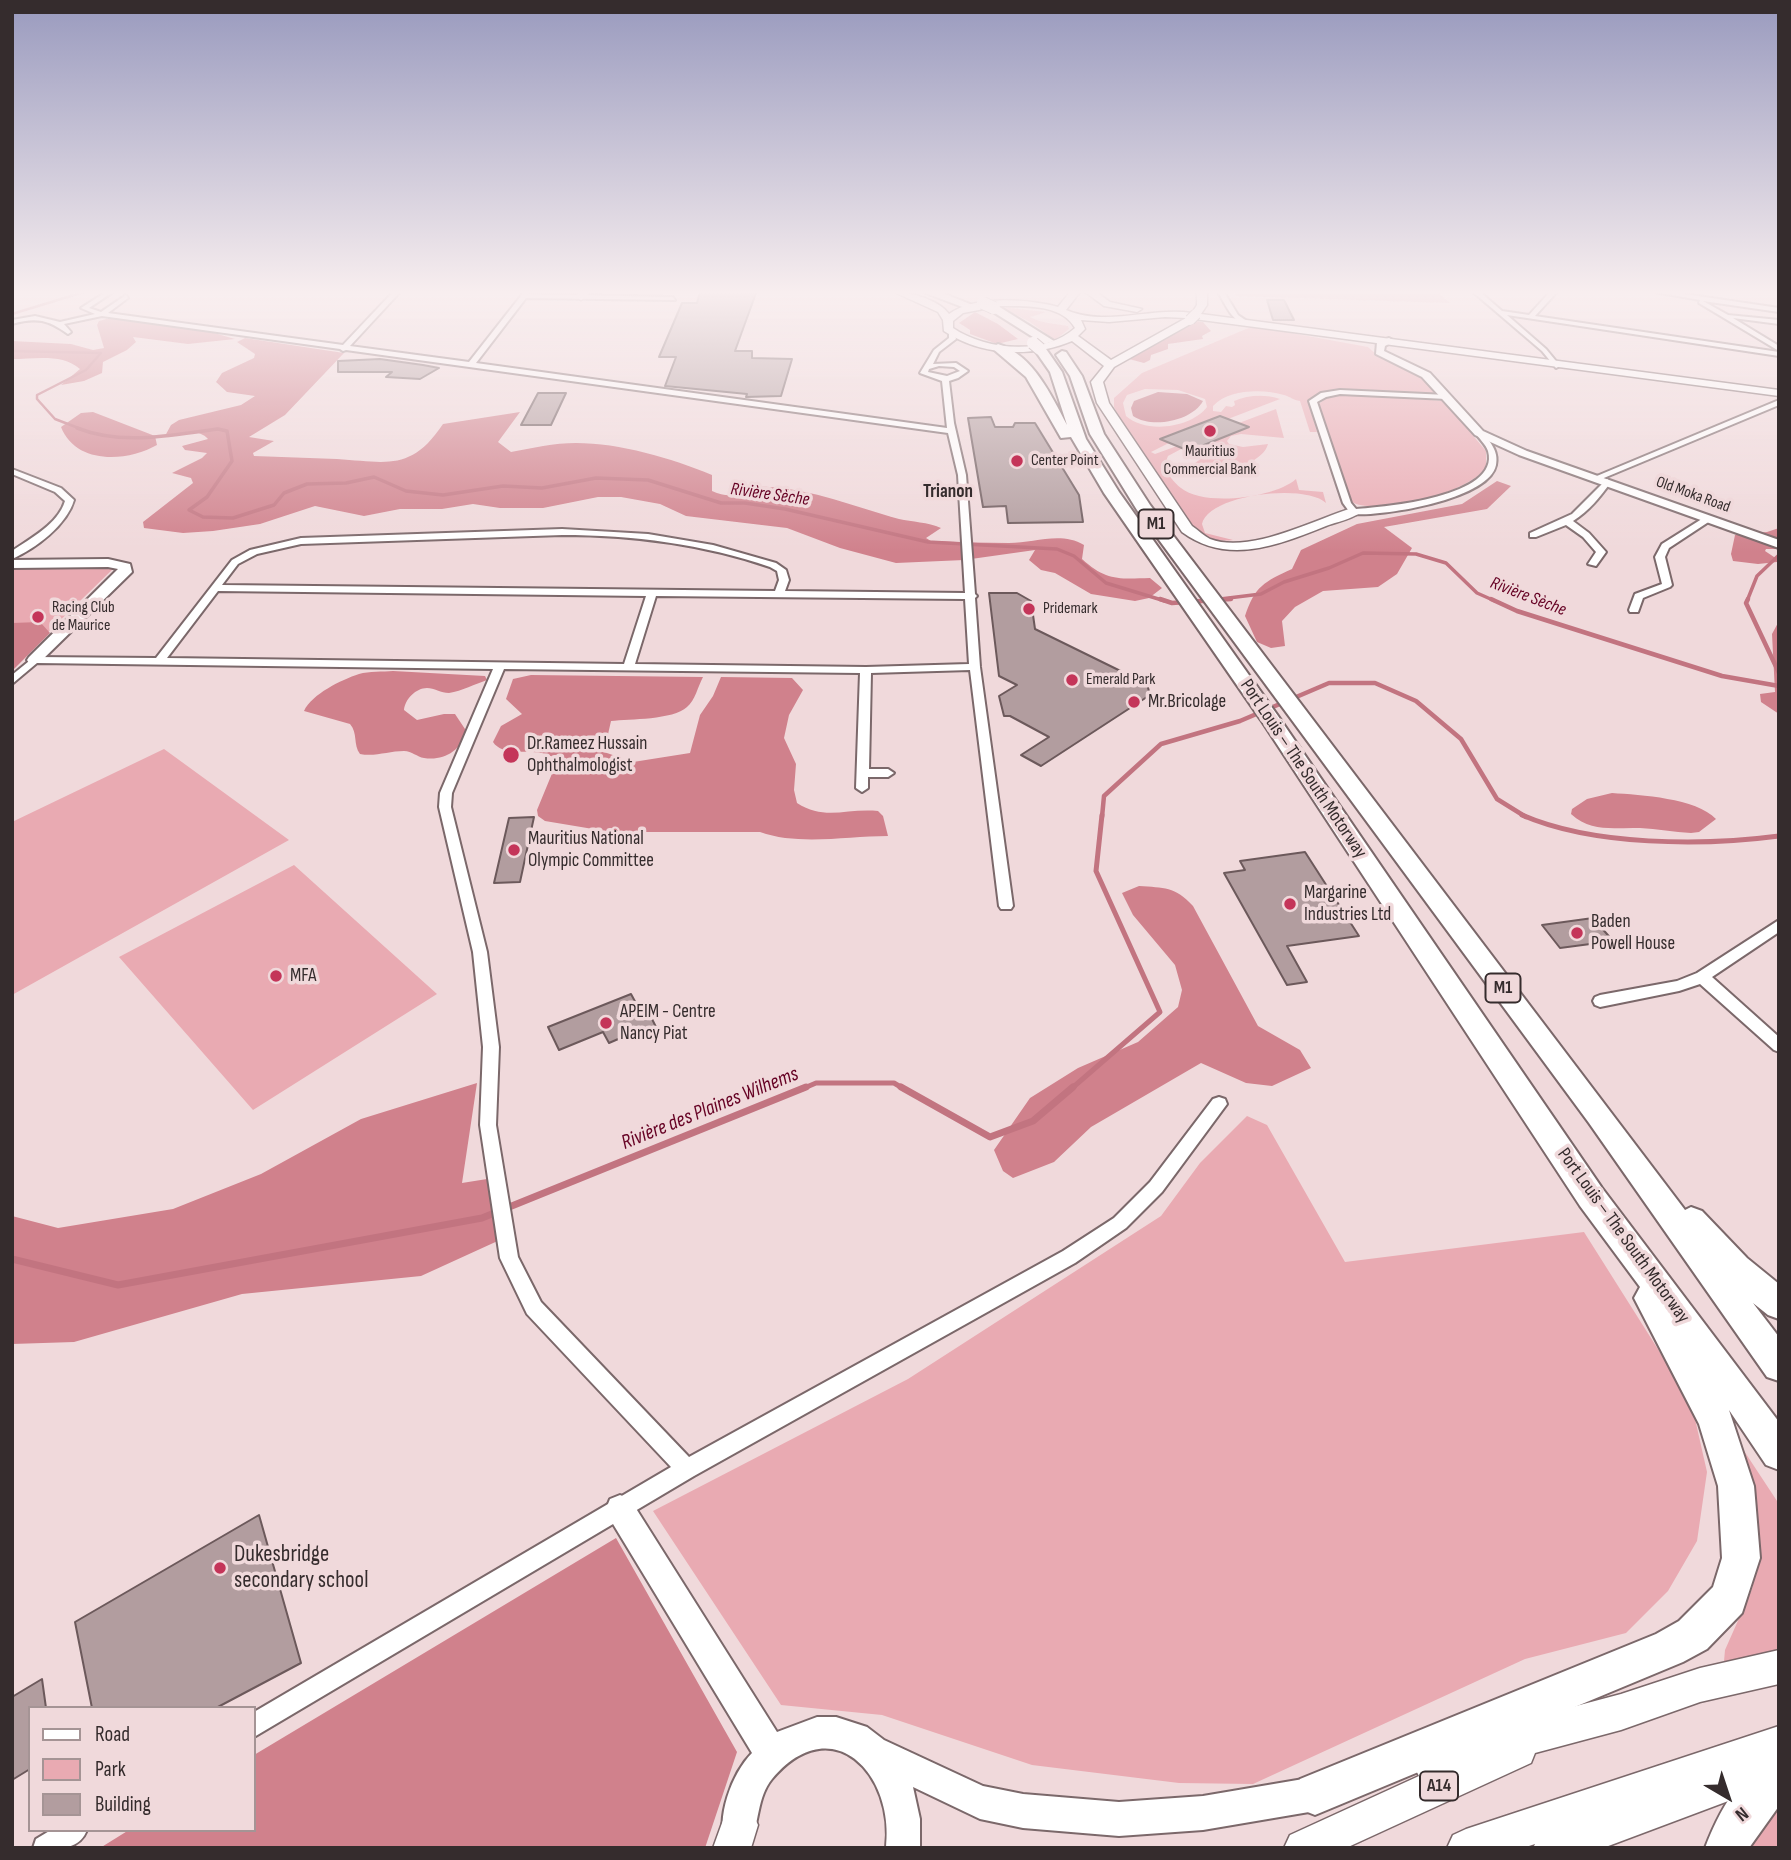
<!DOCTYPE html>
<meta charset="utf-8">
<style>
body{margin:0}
#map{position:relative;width:1791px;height:1860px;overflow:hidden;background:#f0d9db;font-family:"Sofia Sans Condensed",sans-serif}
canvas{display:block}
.frame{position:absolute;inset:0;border:14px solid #352c2d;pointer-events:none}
.legend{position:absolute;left:28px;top:1706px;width:228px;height:126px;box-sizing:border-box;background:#f0d9db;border:2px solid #a59495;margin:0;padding:9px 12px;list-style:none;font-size:21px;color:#352c2d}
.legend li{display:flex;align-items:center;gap:14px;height:35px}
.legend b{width:35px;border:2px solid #a59495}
.north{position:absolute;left:1693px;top:1762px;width:70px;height:70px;-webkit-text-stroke:5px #f0d9db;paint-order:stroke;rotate:141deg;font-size:19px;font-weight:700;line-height:28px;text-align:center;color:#352c2d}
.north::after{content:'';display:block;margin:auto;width:24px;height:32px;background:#352c2d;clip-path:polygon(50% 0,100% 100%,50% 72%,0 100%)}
</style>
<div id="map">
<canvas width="1791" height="1860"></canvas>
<div class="frame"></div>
<ul class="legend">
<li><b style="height:9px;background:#fff"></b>Road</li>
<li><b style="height:19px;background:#e9aab2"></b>Park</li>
<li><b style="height:19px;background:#b29d9f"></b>Building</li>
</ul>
<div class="north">N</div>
</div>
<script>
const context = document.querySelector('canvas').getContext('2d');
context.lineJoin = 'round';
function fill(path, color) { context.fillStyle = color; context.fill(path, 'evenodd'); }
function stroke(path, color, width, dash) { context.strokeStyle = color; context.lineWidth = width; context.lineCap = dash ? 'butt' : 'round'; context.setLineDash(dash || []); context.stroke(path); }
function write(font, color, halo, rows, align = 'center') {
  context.font = font + ' "Sofia Sans Condensed",sans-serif'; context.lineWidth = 7; context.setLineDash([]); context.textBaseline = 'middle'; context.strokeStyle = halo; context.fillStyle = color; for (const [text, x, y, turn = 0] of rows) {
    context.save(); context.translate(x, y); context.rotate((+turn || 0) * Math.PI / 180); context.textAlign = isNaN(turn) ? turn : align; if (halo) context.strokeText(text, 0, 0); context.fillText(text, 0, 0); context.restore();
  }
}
const green = new Path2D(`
 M1234 292H1438L1450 303 1236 296Z
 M1001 307 1046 312 1030 317C1041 323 1056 324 1068 326L1069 329 1055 340 1030 322Z
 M1253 326 1368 347C1388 367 1419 368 1437 392L1427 394C1402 393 1323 381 1308 402L1317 432H1310L1300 401C1293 400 1291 397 1284 395 1263 389 1229 389 1213 406V411L1221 412 1226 406 1232 407 1235 405 1234 401C1248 395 1265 394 1280 399L1228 419 1220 416 1161 438 1169 443 1151 452 1155 454 1177 446 1183 448 1168 456 1164 467C1168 474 1174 483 1181 488 1204 507 1275 498 1296 479L1299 490 1323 492 1326 503C1306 483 1208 494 1202 524L1205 533 1233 540C1218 542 1207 539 1195 529L1121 421 1114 407V398L1142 373ZM1145 389 1178 390 1205 399 1207 407C1191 428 1146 434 1126 416L1123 403 1127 395Z
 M1346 394 1444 401 1486 451V467C1471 493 1376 516 1352 502L1318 405 1327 397Z
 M1276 409 1284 438 1241 434 1231 436 1227 441 1229 444 1243 447 1268 444C1264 464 1210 481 1195 469V463L1205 456 1195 448 1248 428 1239 423Z
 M12 567H115L12 667Z
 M164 749 289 840 12 995V822Z
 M294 865 437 994 253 1110 119 957Z
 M1247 1116 1267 1125 1345 1262 1584 1232 1661 1354 1693 1410 1707 1472 1697 1541 1668 1591 1626 1633 1525 1659 1253 1784 1179 1783 1032 1765 882 1715 781 1705 653 1511 908 1379 1161 1216 1200 1163Z
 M1725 1422 1779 1504V1663L1722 1684 1725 1650 1752 1589 1760 1552 1747 1489Z
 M1779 1809V1848H1742L1752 1825Z`);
const forest = new Path2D(`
 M975 312 998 324 1018 339 997 344 970 334V330L959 323Z
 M110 318 204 330 235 339 188 344 133 337 136 342 127 350 103 362 102 373 84 381 61 385 80 369C62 353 35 359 12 359V341L71 344 93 350 104 348 97 325 99 321Z
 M1196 321 1203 322 1211 331 1202 336 1203 339 1168 344V349L1151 355 1150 360 1144 363 1129 359Z
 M245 338 344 353 285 415 249 437 274 441 253 453 254 456C282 457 309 458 337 459 386 462 411 472 443 424L520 412 498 442 511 452C532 448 554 443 576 443 620 443 671 458 712 475V491C739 503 743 485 768 487 812 489 856 507 899 519 912 522 928 522 941 528L926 538 931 541C957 542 983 543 1009 543 1034 543 1061 531 1084 545L1082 559C1106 581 1119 579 1150 578L1162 588 1149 598 1135 601 1091 594 1055 573 1041 570 1029 560 1035 550 964 560 896 563 840 548 787 528 686 516 660 504 621 497H598L543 508H500L473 504 442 509H400L364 516 315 506 260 524 213 531 183 533 144 528 143 522 193 483 191 478 172 473 202 458 207 453 185 450 182 446 208 439C198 427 180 434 165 436L171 425 179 420 241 405 255 396 227 392 216 382 222 373 254 358 255 354 237 342Z
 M93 412 155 436 157 445C127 462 76 465 61 427L81 413Z
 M1497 481 1511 486 1487 509 1384 527 1412 548 1397 574 1378 587 1323 591 1295 607 1282 621 1285 646 1271 648 1257 642 1245 616C1255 586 1264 582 1292 569L1301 550 1357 524 1462 504Z
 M1779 528V549H1766L1765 551 1777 559V562L1758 564 1733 561 1731 554 1735 535 1767 532Z
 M1779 621V714L1761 702 1760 694 1775 692 1772 634Z
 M40 622 50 633 12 671V623Z
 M393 671 485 676 487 680C475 684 462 691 449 693 441 693 434 688 427 688 416 688 405 699 404 710L417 720 444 714H455L467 732C460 751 444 761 424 758 417 757 412 751 404 751 389 751 375 757 360 754 353 745 358 733 350 724L304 711C312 694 341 680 359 674 369 671 383 672 393 671Z
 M531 675 703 677C698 686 695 701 687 707 673 720 630 719 611 721L604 752 633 762 690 753 700 715 713 696 721 677 792 678 803 690 789 715 784 738 796 764 794 790 797 803C825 821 846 808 878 811L883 816 888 836C847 836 799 846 760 832H611L545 821 538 816 537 810 558 759C553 757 547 754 542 753 527 750 502 756 493 742L501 726 522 714 506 699 513 679Z
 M1612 793C1641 795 1696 798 1716 819L1699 832 1691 833C1674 832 1657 829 1640 828 1614 827 1592 833 1571 814L1572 809 1587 799Z
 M1139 886C1164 888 1175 886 1193 906L1258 1026 1300 1050 1311 1068 1272 1086 1246 1083 1201 1063 1091 1127 1054 1162 1013 1178 1003 1171 994 1150 1030 1098 1078 1068 1138 1042 1178 1007 1182 990 1175 965 1133 915 1122 893Z
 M477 1083 462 1183 487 1179 502 1239 421 1276 242 1294 74 1342 12 1344V1216L58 1228 173 1209 261 1174 361 1119Z
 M616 1538 737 1752 705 1848H100L129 1830H254V1755Z`);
const water = new Path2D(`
 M1158 392 1187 394 1203 401C1192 421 1152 429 1133 416L1131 408 1134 401Z`);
const streamFar4 = new Path2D(`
 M12 314 84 292
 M12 351 101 353 86 370 37 395V399L55 419 81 429
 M216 429H219`);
const streamFar3 = new Path2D(`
 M77 428C123 446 170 435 218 429L227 431 232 461 207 497 189 510 203 517 233 518 274 505 284 493 307 484 346 483 374 477 406 491 443 495 503 486 542 488 596 478 648 480 721 503H745L785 509 928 542 1057 549 1074 556 1106 583 1165 601
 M1204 601 1261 594 1284 582 1329 568 1363 553 1416 554 1446 563 1477 593 1495 601
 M1747 601 1757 576 1779 555`);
const streamFar2 = new Path2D(`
 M1160 599 1172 603 1231 599
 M1491 599 1517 611 1722 676 1779 686
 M1748 599 1746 603 1779 673
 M1102 817 1104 796 1161 744 1240 721 1329 683H1375L1416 701 1461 739 1497 799 1526 817`);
const streamFar1 = new Path2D(`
 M1522 815C1593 846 1703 846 1779 836
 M802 1089 816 1083H894L904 1089
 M1071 1089 1160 1012 1096 871 1102 815`);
const stream = new Path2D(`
 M901 1087 990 1137 1033 1121 1073 1087
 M12 1259 118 1285 482 1218 806 1087`);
const building = new Path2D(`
 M700 292 756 293 735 351H752V358L792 359 781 396 746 397 747 394 665 386 676 357H659L682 303H697Z
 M1267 300H1284L1294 320H1273Z
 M380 359 423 365 439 368 420 379 386 377 392 372H338V361Z
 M538 393H566L551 425H521Z
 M1220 416 1249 427 1189 451 1160 439Z
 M991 417 995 427H1013L1015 423H1035L1079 495 1083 522 1008 523 1006 506 983 507 968 418Z
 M989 593H1017L1031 601 1035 629 1147 684 1150 695 1041 766 1021 755 1049 737 1010 716H1004L999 696 1017 685 999 676Z
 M534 817 520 882 494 883 509 818Z
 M1305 852 1359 936 1287 946 1307 982 1287 985 1224 873 1245 870 1240 861Z
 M1593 918 1613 941 1560 948 1542 925Z
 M631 994 645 1020 652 1019 658 1031 636 1040 632 1033 609 1043 603 1032 559 1050 548 1027Z
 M259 1515 301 1663 216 1708H92L75 1622Z
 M42 1679 46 1708H30V1769L12 1780V1697Z`);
const street = new Path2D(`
 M106 292H113L89 308 101 312 126 295 128 298 108 313 343 345 393 292H400L350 346 469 362 524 292H530L529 294 673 297 675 300 526 298 476 363 947 428 942 381 920 373 934 350 949 338V331L954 332 956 339 939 352 933 364 956 363 968 371 958 378 949 381 954 423 966 475 975 594 977 596 975 598 980 667 1013 906 1011 909H1001L999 906 970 670 871 673 869 769H888L894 773 888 777H868V788L862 792 856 788 860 673 504 669 452 793 451 807 487 952 499 1047 496 1125 518 1257 541 1302 689 1457 1063 1251 1114 1218 1150 1182 1213 1099 1219 1097 1225 1099 1227 1104 1162 1192 1126 1228 1075 1263 694 1476 254 1737V1712L671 1467 527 1314 500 1258 480 1125 483 1047 473 952 439 807 440 793 493 669 37 663 12 684V675L34 657 156 658 232 560 250 550 301 538 562 529 648 534 713 545 776 563 786 570 789 580 785 591 965 593 958 475 948 433 346 350 343 351 340 349 102 316 64 324 71 332 68 334C48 320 37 317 12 324V320L35 316 60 322 95 314 81 308ZM939 366 954 367 960 371 947 376 928 372 929 369ZM562 535C633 535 703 544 770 567L777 571 779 580 775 591 222 585 238 564 257 554 301 544ZM218 591 646 596 624 664 167 658ZM656 596 965 599 969 664 866 667 635 664Z
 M1218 292H1224L1238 315 1248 322V324C1232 323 1226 305 1218 292Z
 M1473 292H1480L1502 311 1529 315 1550 292H1557L1535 316 1779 352V356L1507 315 1546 349 1560 366 1556 368 1542 351Z
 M1655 292H1671L1779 308V312L1703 301 1728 315 1779 320V324L1733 318 1779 346V351L1699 303 1700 300Z
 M1340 390 1447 395 1451 397 1447 399 1340 394 1326 397 1317 402 1351 503 1356 509C1384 507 1501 497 1488 451 1486 445 1479 438 1475 433L1476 431H1482C1490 442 1499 451 1496 465 1489 500 1380 517 1351 514L1343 503 1309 401 1321 393Z
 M1779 400V405L1599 480 1592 478Z
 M12 469 61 488 74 500C67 525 35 549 12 559V551C31 538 58 524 65 501L55 492 12 474Z
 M1607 479 1611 482C1600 497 1589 511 1573 521L1589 533 1606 552 1596 566 1588 564 1596 552 1583 537 1566 525 1536 537H1530V533L1572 514Z
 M1705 517 1713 519 1669 548 1665 557 1672 585 1670 587 1643 598 1638 612H1630L1629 610 1635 594 1662 584 1655 557 1662 544Z
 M1779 920V932L1712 977 1779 1037V1052L1774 1050 1700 984 1679 991 1600 1007 1595 1005 1593 1001 1595 997 1600 995 1677 981 1697 973Z
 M51 1830H87C78 1853 53 1848 33 1848L36 1839Z`);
const secondary = new Path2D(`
 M1389 338 1394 341 1385 346 1384 351 1430 373 1483 431 1527 451 1779 540V548L1519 455 1475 435 1422 377 1376 354 1377 342Z
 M108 559 130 564 132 572 39 663H29L27 660 29 657 118 569 108 567 12 568V560Z
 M620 1495 630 1499 777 1732 817 1717H836L867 1727 884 1740 983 1786 1023 1794 1119 1802 1203 1796 1315 1777 1327 1782 1332 1794 1327 1806 1315 1811 1203 1830 1119 1836 1023 1828 980 1819 913 1787 920 1819V1848H886C895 1774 832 1708 772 1779 757 1797 759 1824 750 1845L744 1848 726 1845C715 1819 732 1773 752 1753L610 1519 606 1509 610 1499Z`);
const primary = new Path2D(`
 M580 292H590L581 300 576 297Z
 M894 292C911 292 939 300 949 314 975 295 1028 299 1058 307L1070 292H1080L1066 310C1105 327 1151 307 1192 313L1197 305V292H1207V305L1201 314 1779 390V396L1194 319V322L1114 367 1103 382 1109 403 1192 526C1198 530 1204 536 1210 539 1249 554 1312 521 1349 509L1354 508 1361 512C1352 519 1337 522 1326 526 1278 545 1228 566 1182 532L1097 403 1091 382 1104 366 1072 341C1032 358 981 356 944 331L943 320 938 312ZM1000 306C1024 306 1062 304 1075 328 1044 356 985 350 953 328V321L963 313ZM1165 317 1186 318 1111 360 1078 336 1085 329 1081 320 1109 322Z
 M1085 292H1096L1110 302 1142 309 1137 312 1104 306Z
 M1779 1650V1684L1700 1702 1621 1730 1535 1753 1531 1763 1346 1848H1284L1290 1835 1419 1776 1412 1763 1417 1750 1430 1745 1621 1694 1700 1668Z
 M1779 1726V1782L1603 1848H1533L1535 1844 1523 1848H1447L1453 1835 1466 1829Z
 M739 1806 752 1812 758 1825 751 1848H713L726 1812Z`);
const highway = new Path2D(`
 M923 292H940L975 306 965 308Z
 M990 306H998L1054 341 1044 344 990 310Z
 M998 344C1033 355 1051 395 1067 425L1050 372 1034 349 1044 346 1062 372 1086 439 1119 492 1278 716 1602 1188 1779 1422V1470L1766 1465 1729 1410 1754 1486 1760 1558 1742 1613 1707 1649 1683 1662 1315 1815 1300 1809 1294 1794 1300 1779 1656 1634 1679 1621 1713 1587 1722 1558 1718 1486 1699 1424 1634 1298 1640 1287 1580 1206 1261 720 1104 493 1071 437 1061 438 1026 377 992 348Z
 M1062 351 1066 352 1082 376 1104 434 1150 505 1685 1210 1691 1207 1702 1211 1747 1258 1779 1284V1319L1768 1315 1753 1303 1779 1337V1381L1767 1377 1589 1123 1137 510 1090 434 1070 376 1056 355Z
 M1779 1754V1806L1749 1848H1705C1719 1811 1741 1770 1779 1754Z`);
const primaryBridge = new Path2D(`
 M1190 320 1196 314`);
const highwayBridge = new Path2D(`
 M983 303 994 308
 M1033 343 1040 349`);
const markers = [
 [1210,431,7,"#c43559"],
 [1017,461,7,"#c43559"],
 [1029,609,7,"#c43559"],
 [38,617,7,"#c43559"],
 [1072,680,7,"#c43559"],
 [1134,702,7,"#c43559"],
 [511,755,9,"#c43559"],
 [514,850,7,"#c43559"],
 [1290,904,7,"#c43559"],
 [1577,933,7,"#c43559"],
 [276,976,7,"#c43559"],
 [606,1023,7,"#c43559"],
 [220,1568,7,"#c43559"]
];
const farPoinames = [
 ["Mauritius",1210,452,"center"],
 ["Commercial Bank",1210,470,"center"],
 ["Center Point",1031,461],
 ["Racing Club",52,608],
 ["de Maurice",52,626],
 ["Pridemark",1043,609],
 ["Emerald Park",1086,680]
];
const farStreetnames = [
 ["Old Moka Road",1693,495,20]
];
const farWaternames = [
 ["Rivière Sèche",770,495,8],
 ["Rivière Sèche",1528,597,21]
];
const shields = [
 [1156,524,35],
 [1503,988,35],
 [1439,1786,38]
];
const shieldNames = [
 ["M1",1156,524],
 ["M1",1503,988],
 ["A14",1439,1786]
];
const farQuarternames = [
 ["Trianon",948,492]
];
const poiNames = [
 ["Mr.Bricolage",1148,702],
 ["Dr.Rameez Hussain",527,744],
 ["Ophthalmologist",527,766],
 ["Mauritius National",528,839],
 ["Olympic Committee",528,861],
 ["Margarine",1304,893],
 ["Industries Ltd",1304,915],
 ["Baden",1591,922],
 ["Powell House",1591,944],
 ["MFA",290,976],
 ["APEIM - Centre",620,1012],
 ["Nancy Piat",620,1034]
];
const streetNames = [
 ["Port Louis – The South Motorway",1303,769,56],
 ["Port Louis – The South Motorway",1623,1236,54]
];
const waterNames = [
 ["Rivière des Plaines Wilhems",710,1109,-22]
];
const nearPoinames = [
 ["Dukesbridge",234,1555],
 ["secondary school",234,1581]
];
fill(green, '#e9aab2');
fill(forest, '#d0818c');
fill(water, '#c27480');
stroke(streamFar4, '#c27480', 2.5);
stroke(streamFar3, '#c27480', 3.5);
stroke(streamFar2, '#c27480', 4.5);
stroke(streamFar1, '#c27480', 5);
stroke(stream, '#c27480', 7);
fill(building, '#b29d9f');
stroke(building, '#6c595b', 2);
stroke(street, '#7b686a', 4);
stroke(secondary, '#7b686a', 4);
stroke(primary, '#7b686a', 3);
stroke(highway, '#7b686a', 4);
fill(street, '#fff');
fill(secondary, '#fff');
fill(primary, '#fff');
fill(highway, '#fff');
stroke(primaryBridge, '#7b686a', 12, []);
stroke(highwayBridge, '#7b686a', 14, []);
stroke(primaryBridge, '#fff', 10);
stroke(highwayBridge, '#fff', 12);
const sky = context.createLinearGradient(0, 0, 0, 552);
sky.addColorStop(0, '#999abe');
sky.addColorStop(0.53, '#f8eeef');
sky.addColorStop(1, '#f8eeef00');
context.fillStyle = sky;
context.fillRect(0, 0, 1791, 552);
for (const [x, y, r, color] of markers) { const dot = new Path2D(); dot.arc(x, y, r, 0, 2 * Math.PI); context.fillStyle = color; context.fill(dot); stroke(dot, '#f0d9db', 2.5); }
write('16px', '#352c2d', '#f0d9db', farPoinames, 'left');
write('16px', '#352c2d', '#f0d9db', farStreetnames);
write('italic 18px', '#660224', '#f0d9db', farWaternames);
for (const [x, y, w] of shields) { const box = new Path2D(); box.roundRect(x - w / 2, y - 14.5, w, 29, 5); context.fillStyle = '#f0d9db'; context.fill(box); stroke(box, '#352c2d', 2); }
write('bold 18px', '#352c2d', null, shieldNames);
write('bold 19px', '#352c2d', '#f0d9db', farQuarternames);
write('19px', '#352c2d', '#f0d9db', poiNames, 'left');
write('19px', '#352c2d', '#f0d9db', streetNames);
write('italic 21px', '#660224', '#f0d9db', waterNames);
write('23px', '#352c2d', '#f0d9db', nearPoinames, 'left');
</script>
